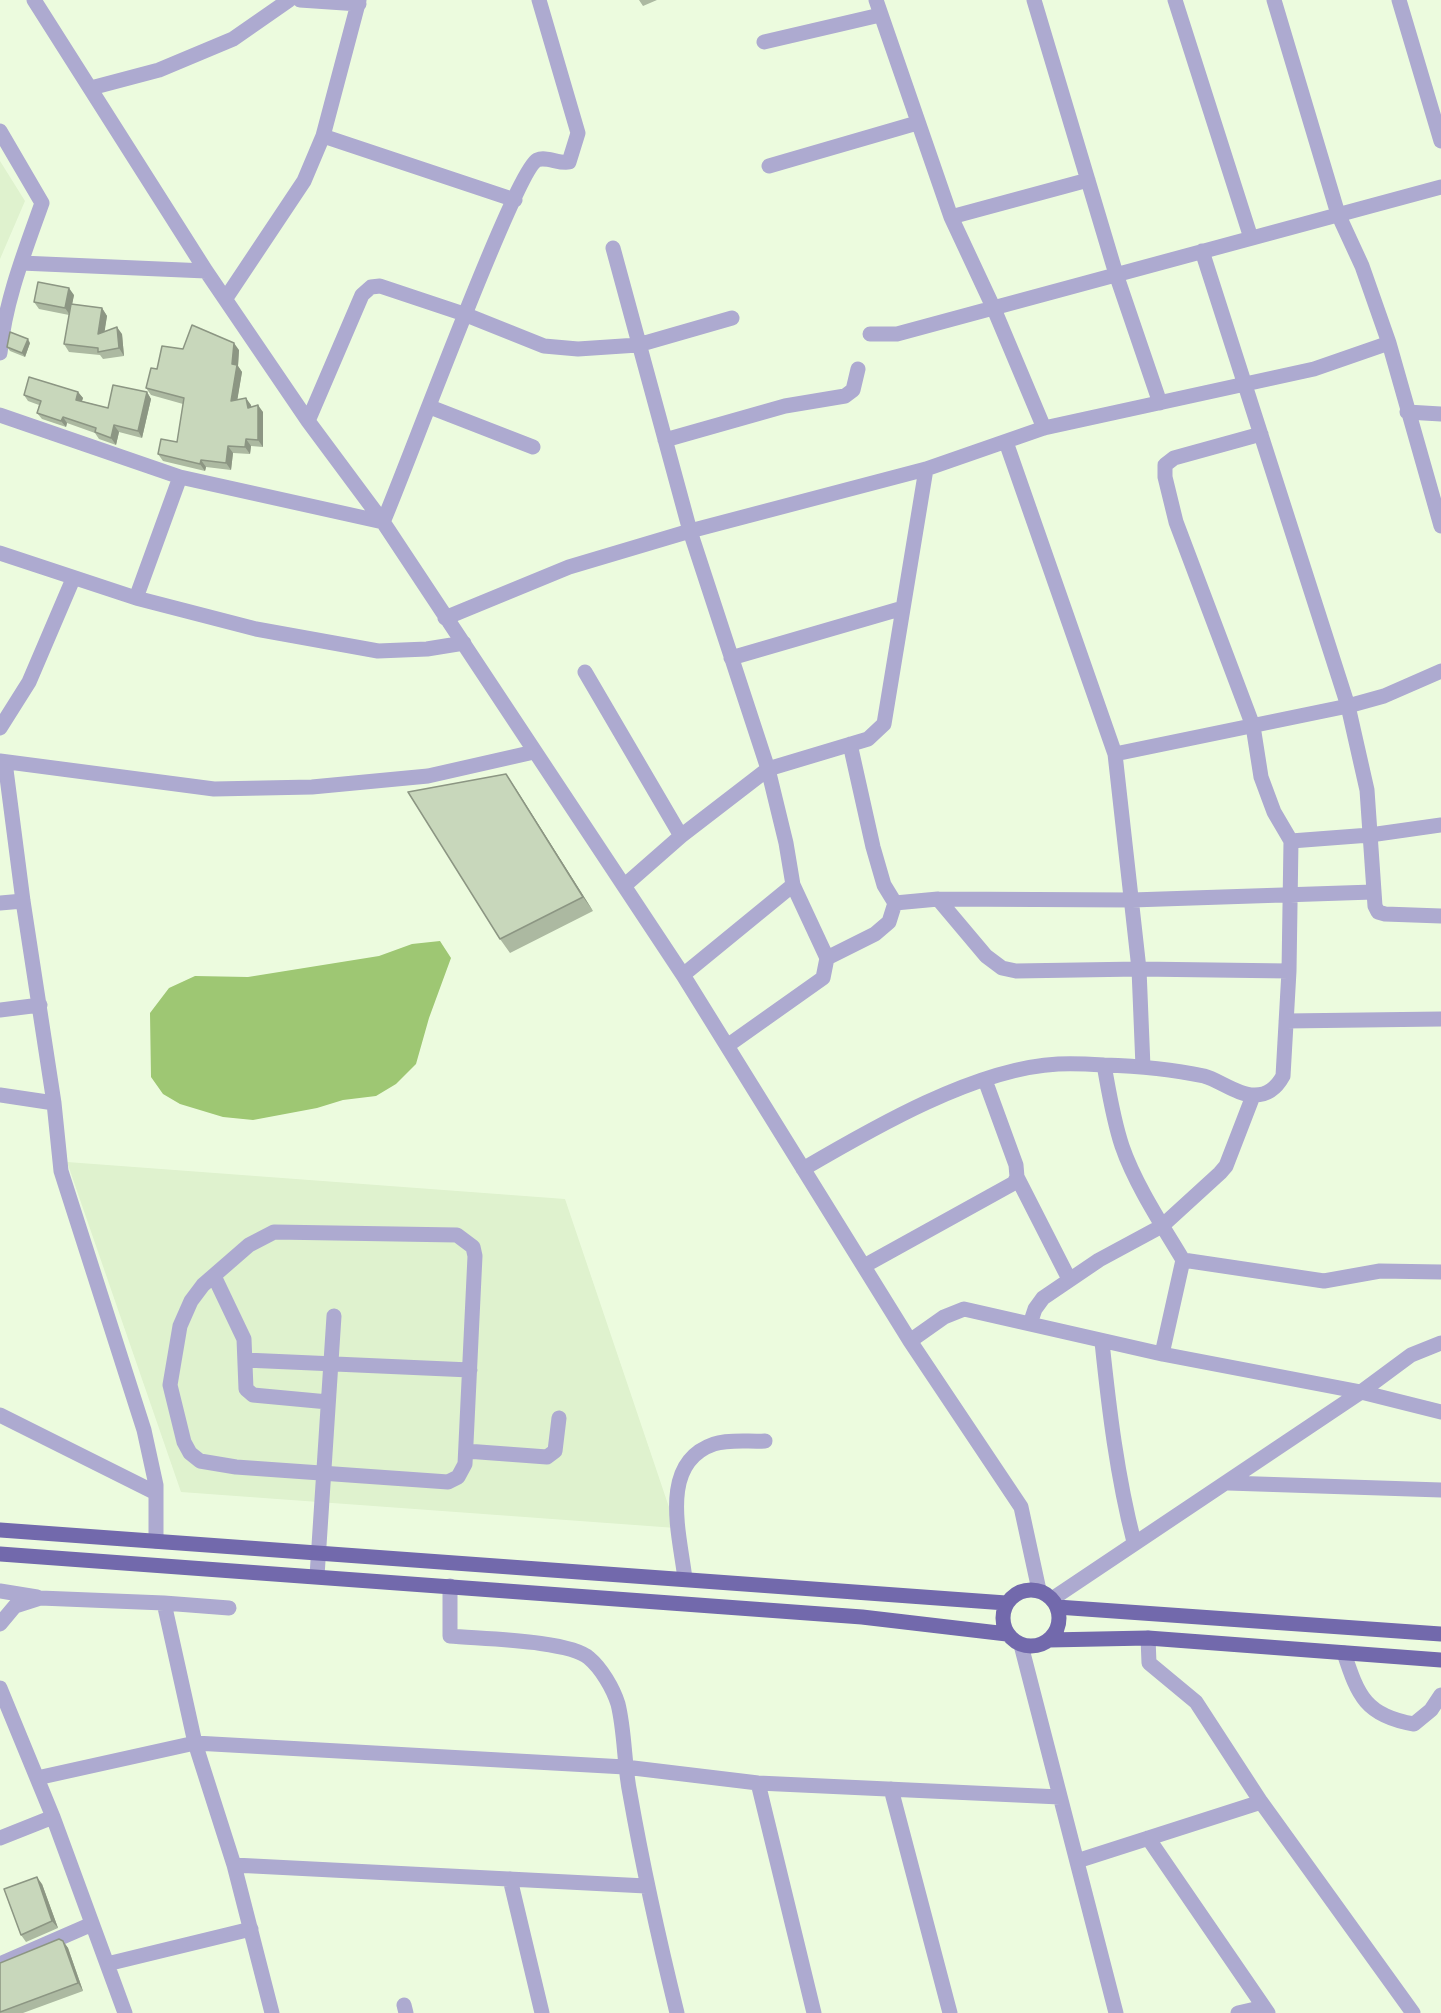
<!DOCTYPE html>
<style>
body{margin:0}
canvas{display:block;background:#ecfbde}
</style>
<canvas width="1441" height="2013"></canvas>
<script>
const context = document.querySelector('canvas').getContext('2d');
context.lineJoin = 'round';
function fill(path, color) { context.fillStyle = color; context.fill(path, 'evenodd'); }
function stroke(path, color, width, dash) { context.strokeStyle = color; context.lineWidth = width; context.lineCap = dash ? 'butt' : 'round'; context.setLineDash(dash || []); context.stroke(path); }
const built = new Path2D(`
 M0 161 25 201 0 259Z
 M67 1162 565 1199 676 1528 181 1492Z`);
const water = new Path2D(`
 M440 941 451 958 429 1018 416 1064 396 1084 376 1096 343 1100 317 1108 253 1120 223 1117 180 1104 163 1094 151 1077 150 1013 169 988 195 976 248 977 379 956 412 944Z`);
const minor = new Path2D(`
 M34 0 206 271 308 421 383 522 683 975 910 1341 1021 1507 1039 1590
 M300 0 359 4
 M876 0 951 217 994 309 1044 428
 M1034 0 1116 274 1160 403
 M1175 0 1251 238
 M1274 0 1338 214 1362 266 1389 343 1441 526
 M1399 0 1441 141
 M764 42 880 15
 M91 88 159 70 233 39 289 0
 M0 131 42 203C25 251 5 301 0 353
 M323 136 515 200
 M769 166 917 123
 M951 217 1088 180
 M613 248 690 531 768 769 786 843 793 885 827 958 823 978 727 1046
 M1202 251 1348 706 1367 790 1375 906 1378 912 1385 914 1441 916
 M21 263 206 271
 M226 298 304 181 323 136 359 0
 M870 334H897L1441 187
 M430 407 533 447
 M1407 412 1441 414
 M0 415 180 477 383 522C403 477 515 172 537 160 546 156 559 164 569 162L578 133 539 0
 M308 421 362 295 371 287 380 286 464 314 544 346 578 349 638 345 732 318
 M665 440 785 406 845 396 853 390 858 369
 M1006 442 1115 754 1139 969 1143 1067
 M0 553 136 598 256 629 378 651 427 649 464 643
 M136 598 180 477
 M445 618 569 567 690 531 926 469 1044 428 1314 369 1389 343
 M731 658 903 608
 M585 672 681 836
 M0 728 29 682 73 579
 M850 744 873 847 884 885 895 903 938 899 1132 900 1373 892
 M1115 754 1348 706 1384 696 1441 671
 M0 761 214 789 312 787 428 776 534 752
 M5 762 23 901 54 1103 61 1171 144 1430 156 1485V1541
 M1291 841 1370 835 1441 825
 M624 886 681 836 768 769 868 739 884 724 926 469
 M938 899 986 956 1002 968 1016 971 1139 969 1289 971
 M0 903 23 901
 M827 958 875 934 889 922 895 903
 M683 975 793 885
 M0 1010 40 1005
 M1286 1021 1441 1019
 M1104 1065C1109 1092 1113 1119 1122 1146 1135 1184 1162 1225 1183 1260L1162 1354
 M0 1095 54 1103
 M803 1169C873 1128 976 1068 1058 1064 1073 1063 1089 1064 1104 1065 1137 1066 1171 1069 1204 1076 1219 1080 1239 1096 1255 1095 1268 1095 1277 1087 1283 1076L1289 971 1291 841 1274 812 1261 777 1253 726 1176 522 1165 477V465L1174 458 1261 434
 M1017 1177 1069 1279
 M274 1232 457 1235 473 1247 475 1256 465 1464 458 1477 448 1482 236 1467 200 1461 190 1453 184 1442 170 1385 180 1326 191 1301 203 1285 249 1245Z
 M1183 1260 1324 1281 1380 1271 1441 1272
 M864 1266 1014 1183 1017 1177 1016 1165 985 1080
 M214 1276 244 1339 246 1389 253 1395 328 1402
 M1030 1324 1035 1309 1043 1298 1099 1260 1162 1226 1220 1173 1226 1166 1253 1096
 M910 1341 944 1317 964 1309 1162 1354 1361 1392 1441 1412
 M1102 1342C1109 1409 1117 1476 1134 1542
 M245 1360 470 1370
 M0 1415 156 1493
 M466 1451 547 1457 555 1451 559 1418
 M1228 1483 1441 1490
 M317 1576 334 1316
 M685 1579C680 1535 658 1463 714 1444 729 1439 750 1442 765 1441
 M450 1586V1636C479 1639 569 1640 589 1658 601 1668 613 1688 618 1704 625 1732 624 1765 630 1794 643 1868 659 1940 677 2013
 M0 1591 37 1597
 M1052 1599 1361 1392 1411 1355 1441 1343
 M164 1603 195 1743 234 1865 272 2013
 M0 1624 15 1606 40 1598 164 1603 229 1608
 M1148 1638 1149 1663 1196 1702 1261 1802 1413 2013
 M1021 1645 1116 2013
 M1344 1653C1358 1696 1366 1716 1414 1724L1431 1710 1441 1695
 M0 1688 53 1817 125 2013
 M37 1778 195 1743 625 1767 758 1783 1060 1797
 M758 1783 814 2013
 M891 1789 950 2013
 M0 1838 53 1817
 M1148 1838 1268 2013
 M1077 1861 1261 1802
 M234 1865 646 1886
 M510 1879 542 2013
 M0 1964 92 1924
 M107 1964 251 1929
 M404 2005 406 2013
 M1238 2013 1264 2007`);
const major = new Path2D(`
 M0 1530 1006 1603
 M0 1554 862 1617 1007 1634
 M1003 1618a28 28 0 1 1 56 0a28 28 0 1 1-56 0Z
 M1057 1607 1441 1634
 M1049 1640 1148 1638 1441 1660`);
const wall = new Path2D(`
 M639 0H657L643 6Z
 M74 295 72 304 102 308 107 316 104 332 122 334 124 356 103 359 100 355 69 352 64 344 69 315 39 309 34 302Z
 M30 343 25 357 10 351 7 347Z
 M183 349 239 350 238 366 242 372 237 400 251 405V407L263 412V447L251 446 250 454 233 453 231 470 206 467 205 471 163 461 158 454 177 442 183 404 151 395 146 388 157 369Z
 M78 392 83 398 82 401 108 408 147 392 151 399 142 438 119 432 116 445 99 439 95 433 67 423 66 427 42 419 37 413 39 405 28 401 24 395Z
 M516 789 593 911 510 953 500 939Z
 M42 1884 58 1928 26 1942 21 1935Z
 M63 1941 68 1948 83 1991 23 2013H0V1963Z`);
const shadedWall = new Path2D(`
 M69 288 74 295 70 315 65 308Z
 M102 308 107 316 103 342 98 334Z
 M117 327 122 334 124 356 119 348Z
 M28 339 30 343 25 357 22 353Z
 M234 343 239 350 238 366 242 372 236 408 231 401 232 364Z
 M78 392 83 398 80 406 76 400Z
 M147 392 151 399 142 438 138 431Z
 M246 398 251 405 253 415 248 408Z
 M258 405 263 412V447L258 440Z
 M63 417 67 423 66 427 61 421Z
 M114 425 119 432 116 445 111 438Z
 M246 439 251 446 250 454 245 447Z
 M228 446 233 453 231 470 226 463Z
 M201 460 206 467 205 471 200 464Z
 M506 774 516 789 593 911 583 897Z
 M37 1877 42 1884 58 1928 52 1921Z
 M63 1941 68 1948 83 1991 78 1983Z`);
const building = new Path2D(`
 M38 282 69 288 65 308 34 302Z
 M71 304 102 308 98 334 117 327 119 348 98 352V348L64 344Z
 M192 325 234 343 232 364 237 365 231 401 246 398 248 408 258 405V440L246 439 245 447 228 446 226 463 201 460 200 464 158 454 161 439 177 442 184 398 146 388 151 368 157 369 162 346 183 349Z
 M10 332 28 339 22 353 7 347Z
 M29 377 78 392 76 400 108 408 113 385 147 392 138 431 114 425 111 438 95 432 96 428 63 417 61 421 37 413 41 401 24 395Z
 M506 774 583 897 500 939 408 792Z
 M37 1877 52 1921 21 1935 4 1889Z
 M59 1939 63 1941 78 1983 0 2012V1963Z`);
fill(built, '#dff2ce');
fill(water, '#9ec773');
stroke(minor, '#adaad0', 15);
stroke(major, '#7269ac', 15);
fill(wall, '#acb9a1');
fill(shadedWall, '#8c9683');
fill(building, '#c8d7bb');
stroke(building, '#8c9683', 1.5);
</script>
